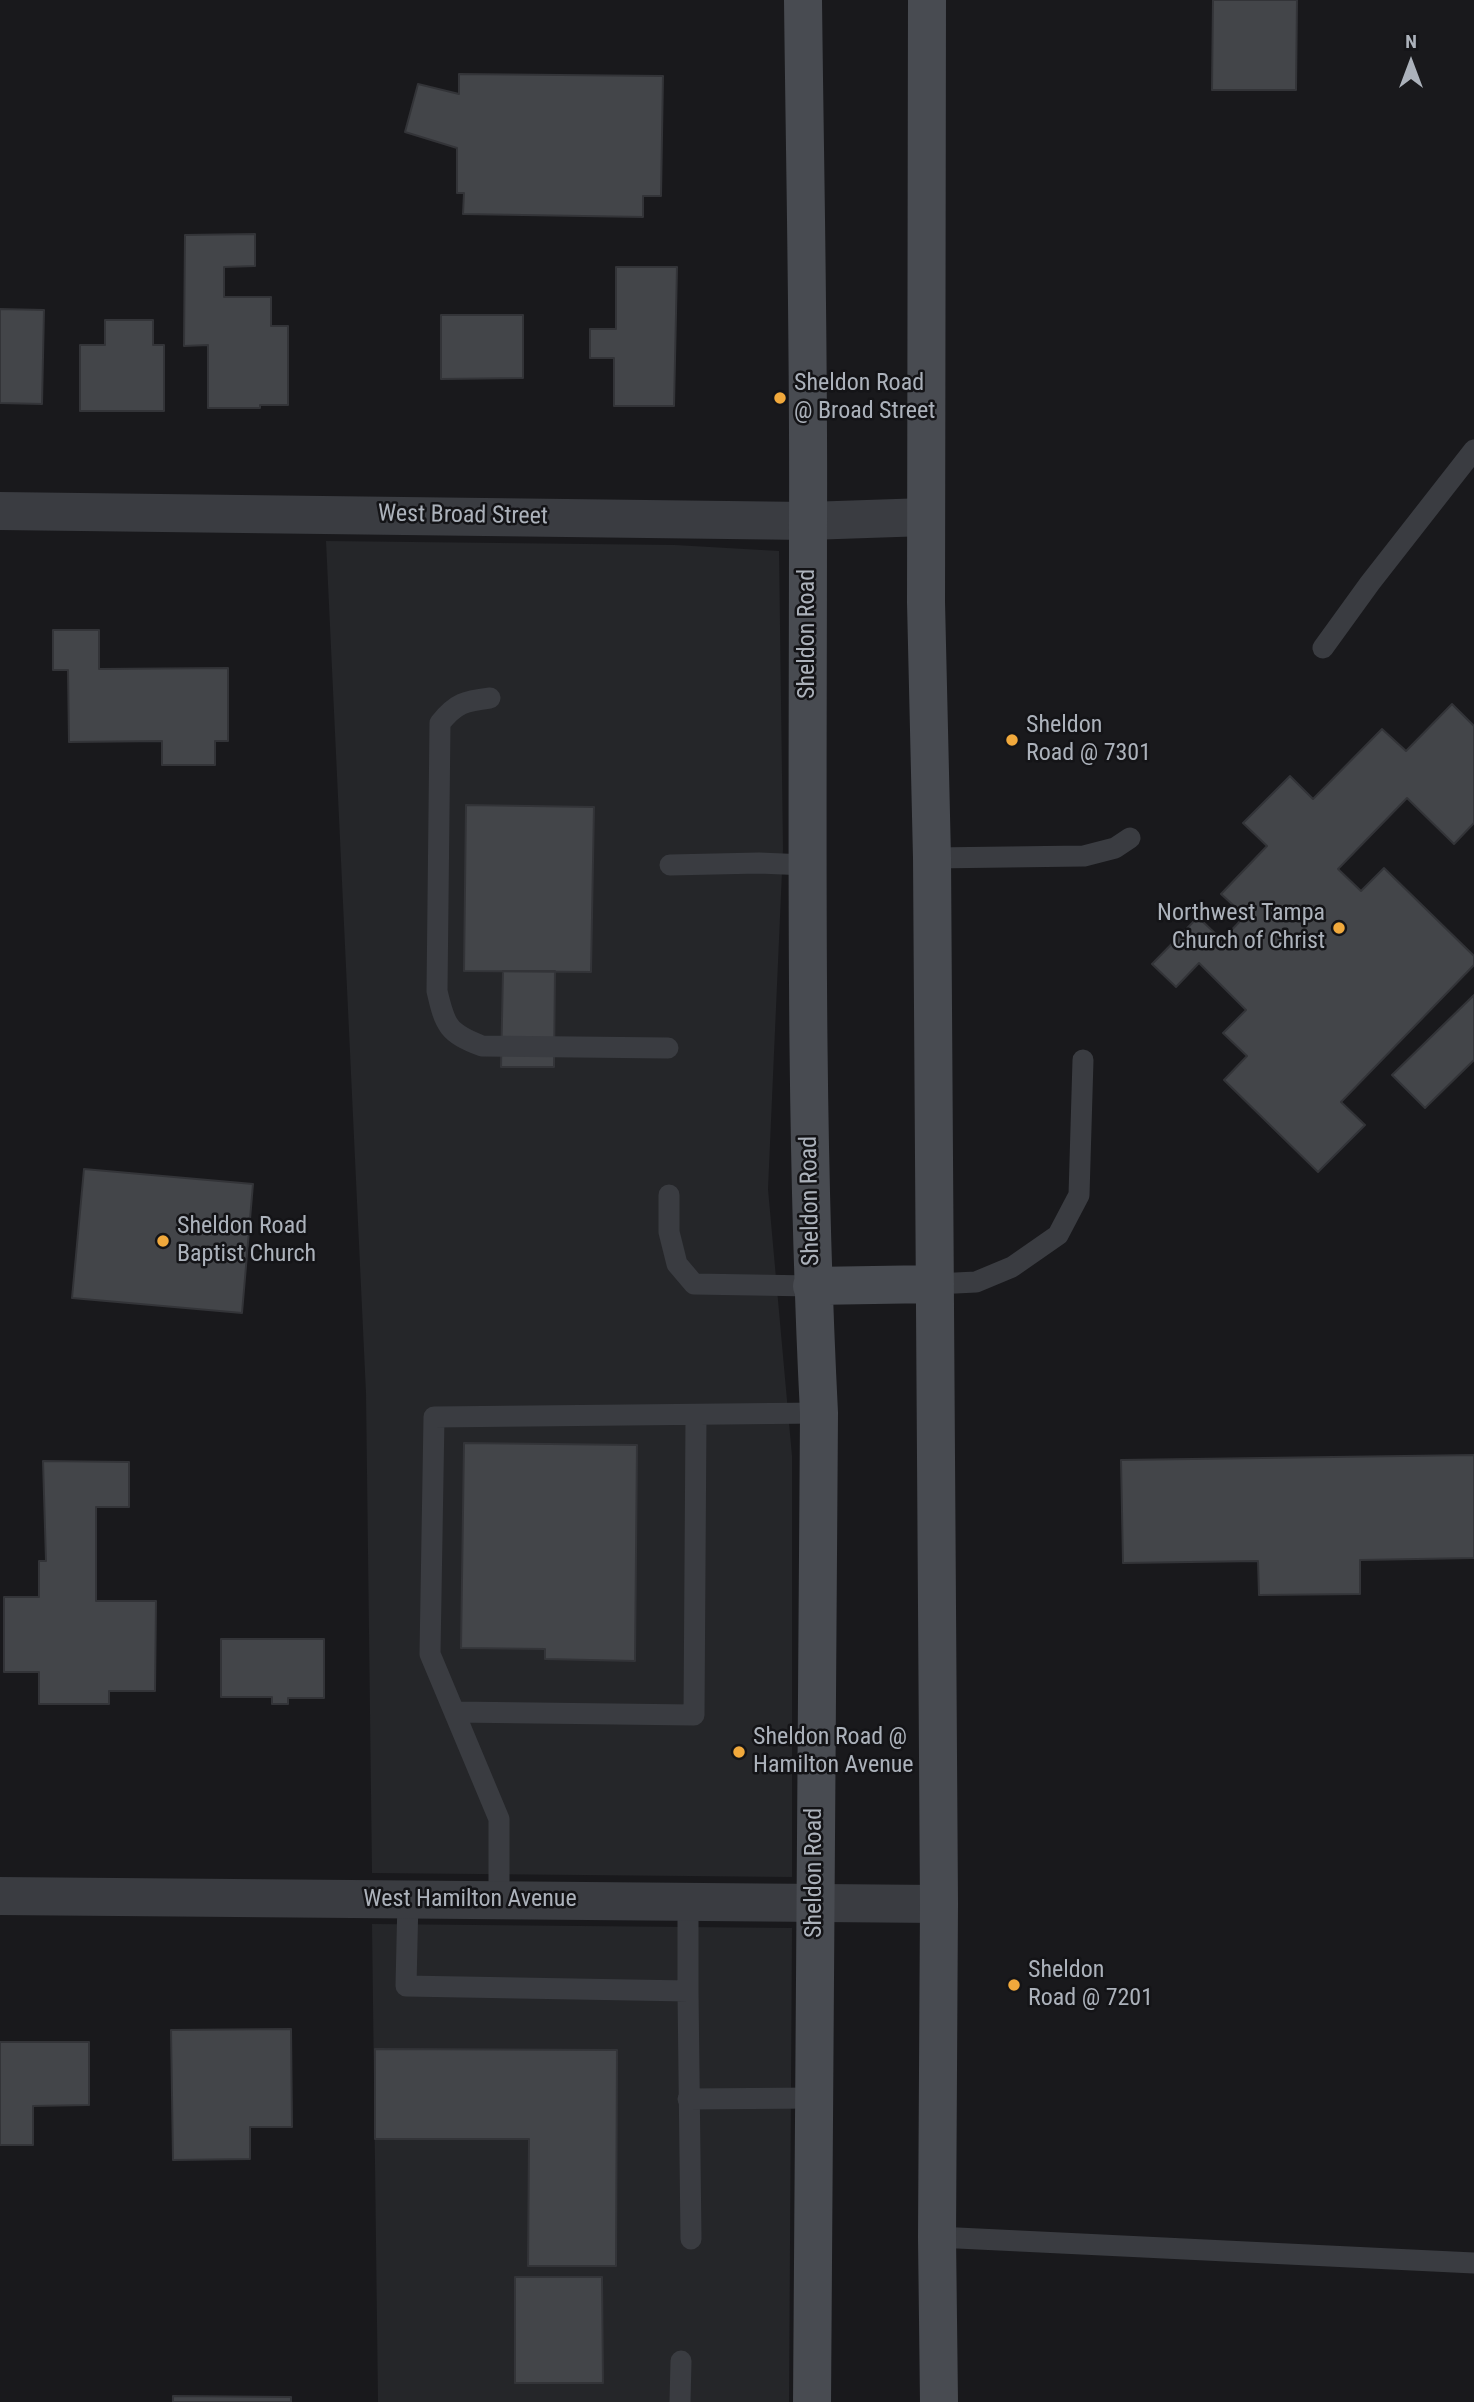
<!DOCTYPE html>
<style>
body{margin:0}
#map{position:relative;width:1474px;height:2402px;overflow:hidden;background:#19191c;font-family:"Roboto Condensed",sans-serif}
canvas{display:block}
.north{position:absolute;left:1376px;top:28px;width:70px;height:70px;-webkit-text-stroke:5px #141417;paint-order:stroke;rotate:0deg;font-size:19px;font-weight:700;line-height:28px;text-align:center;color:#acb2bb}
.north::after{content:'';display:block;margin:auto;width:24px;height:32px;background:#acb2bb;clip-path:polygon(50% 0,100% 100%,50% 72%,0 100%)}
</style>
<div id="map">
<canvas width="1474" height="2402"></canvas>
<div class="north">N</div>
</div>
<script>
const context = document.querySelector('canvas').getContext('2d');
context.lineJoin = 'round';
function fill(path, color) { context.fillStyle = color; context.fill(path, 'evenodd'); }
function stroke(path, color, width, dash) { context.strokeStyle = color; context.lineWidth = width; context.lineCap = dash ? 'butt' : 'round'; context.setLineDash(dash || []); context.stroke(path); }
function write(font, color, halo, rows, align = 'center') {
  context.font = font + ' "Roboto Condensed",sans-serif'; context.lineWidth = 5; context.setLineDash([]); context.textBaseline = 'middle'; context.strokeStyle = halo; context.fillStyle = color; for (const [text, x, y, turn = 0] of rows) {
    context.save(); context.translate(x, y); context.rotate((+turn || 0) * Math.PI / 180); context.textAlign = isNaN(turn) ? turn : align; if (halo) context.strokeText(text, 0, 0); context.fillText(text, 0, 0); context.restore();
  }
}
const built = new Path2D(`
 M326 541 675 545 779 551 783 849 768 1189 792 1456V1877L372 1873 366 1393Z
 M372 1924 792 1928 789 2402H378Z`);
const building = new Path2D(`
 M1213 0H1297L1296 90H1212Z
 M459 74 663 76 661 196H643V217L463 214 464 193H457V148L405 132 418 84 459 94Z
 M255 234V266L224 267V297H271V326H288V405H260V408H208V345L184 346 185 235Z
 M616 267H677L674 406H614V358H590V329H616Z
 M0 309 44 310 42 404 0 403Z
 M441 315H523V378L441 379Z
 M105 320H153V345H164V411H80V345H105Z
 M53 630H99V669L228 668V741H215V765H162V741L69 742 68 670H53Z
 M1452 704 1474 726V823L1454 844 1407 798 1338 869 1361 891 1384 868 1474 956V965L1341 1102 1365 1125 1318 1172 1224 1080 1247 1056 1223 1033 1246 1010 1199 963 1176 987 1152 964 1198 917 1222 940 1245 916 1221 894 1267 846 1243 823 1290 776 1313 799 1382 729 1406 751Z
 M466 805 594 807 591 972 464 971Z
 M503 971H555L554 1067H501Z
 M1474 995V1060L1425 1108 1392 1075Z
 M84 1169 253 1184 242 1313 72 1298Z
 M464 1443 637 1445 635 1661 545 1659V1649L461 1648Z
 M1474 1455V1558L1360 1560V1594L1259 1595 1258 1561 1123 1563 1121 1460Z
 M43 1461 129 1462V1507H96V1601H156L155 1691H109V1704H39V1672H4V1597H39V1561H46Z
 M221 1639H324V1698H288V1704H272V1697H221Z
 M291 2029 292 2127H250V2159L173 2160 171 2030Z
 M0 2042H89V2105L33 2106V2145H0Z
 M375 2049 617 2050 616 2266H528L529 2139H375Z
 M515 2277H602L603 2383H515Z
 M173 2396 291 2397V2402H173Z`);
const service = new Path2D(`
 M1323 648 1370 583 1474 450
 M490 698C465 701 456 703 440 723L437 991C445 1026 448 1033 482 1046L668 1048
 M932 858 1084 856 1115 848 1130 838
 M670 865 759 863 807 865
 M669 1195V1232L677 1264 694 1284 812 1286
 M935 1284 976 1282 1012 1267 1058 1235 1079 1195 1083 1060
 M455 1712 694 1715 696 1416
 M408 1899 406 1986 688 1991V1901
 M499 1900V1819L430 1654 434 1417 819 1413
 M688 1991 691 2239
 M688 2099 814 2098
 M937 2237 1474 2263
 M680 2402 681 2361`);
const minor = new Path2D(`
 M0 511 808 521 926 517
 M0 1896 939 1904`);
const secondary = new Path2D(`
 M803 0C805 175 809 350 808 526 808 822 804 1118 819 1413L812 2402
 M927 0 926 602 932 858 939 1904 937 2237 939 2402
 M812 1286 935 1284`);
const markers = [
 [780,398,7,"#f1a93c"],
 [1012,740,7,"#f1a93c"],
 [1339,928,7,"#f1a93c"],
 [163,1241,7,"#f1a93c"],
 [739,1752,7,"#f1a93c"],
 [1014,1985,7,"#f1a93c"]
];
const poiNames = [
 ["Sheldon Road",794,384],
 ["@ Broad Street",794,412],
 ["Sheldon",1026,726],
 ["Road @ 7301",1026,754],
 ["Northwest Tampa",1325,914,"right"],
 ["Church of Christ",1325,942,"right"],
 ["Sheldon Road",177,1227],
 ["Baptist Church",177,1255],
 ["Sheldon Road @",753,1738],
 ["Hamilton Avenue",753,1766],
 ["Sheldon",1028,1971],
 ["Road @ 7201",1028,1999]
];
const streetNames = [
 ["West Broad Street",463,516,1],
 ["Sheldon Road",808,634,-90],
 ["Sheldon Road",811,1201,-91],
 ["Sheldon Road",815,1873,-90],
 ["West Hamilton Avenue",470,1900]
];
fill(built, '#252629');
fill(building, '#434549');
stroke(building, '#333438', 2);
stroke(service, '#3a3c41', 21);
stroke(minor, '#3a3c41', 38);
stroke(secondary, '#484b51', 38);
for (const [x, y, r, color] of markers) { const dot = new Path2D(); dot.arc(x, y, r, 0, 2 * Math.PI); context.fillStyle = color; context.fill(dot); stroke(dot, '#141417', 2.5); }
write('24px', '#acb2bb', '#141417', poiNames, 'left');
write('24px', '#acb2bb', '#141417', streetNames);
</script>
